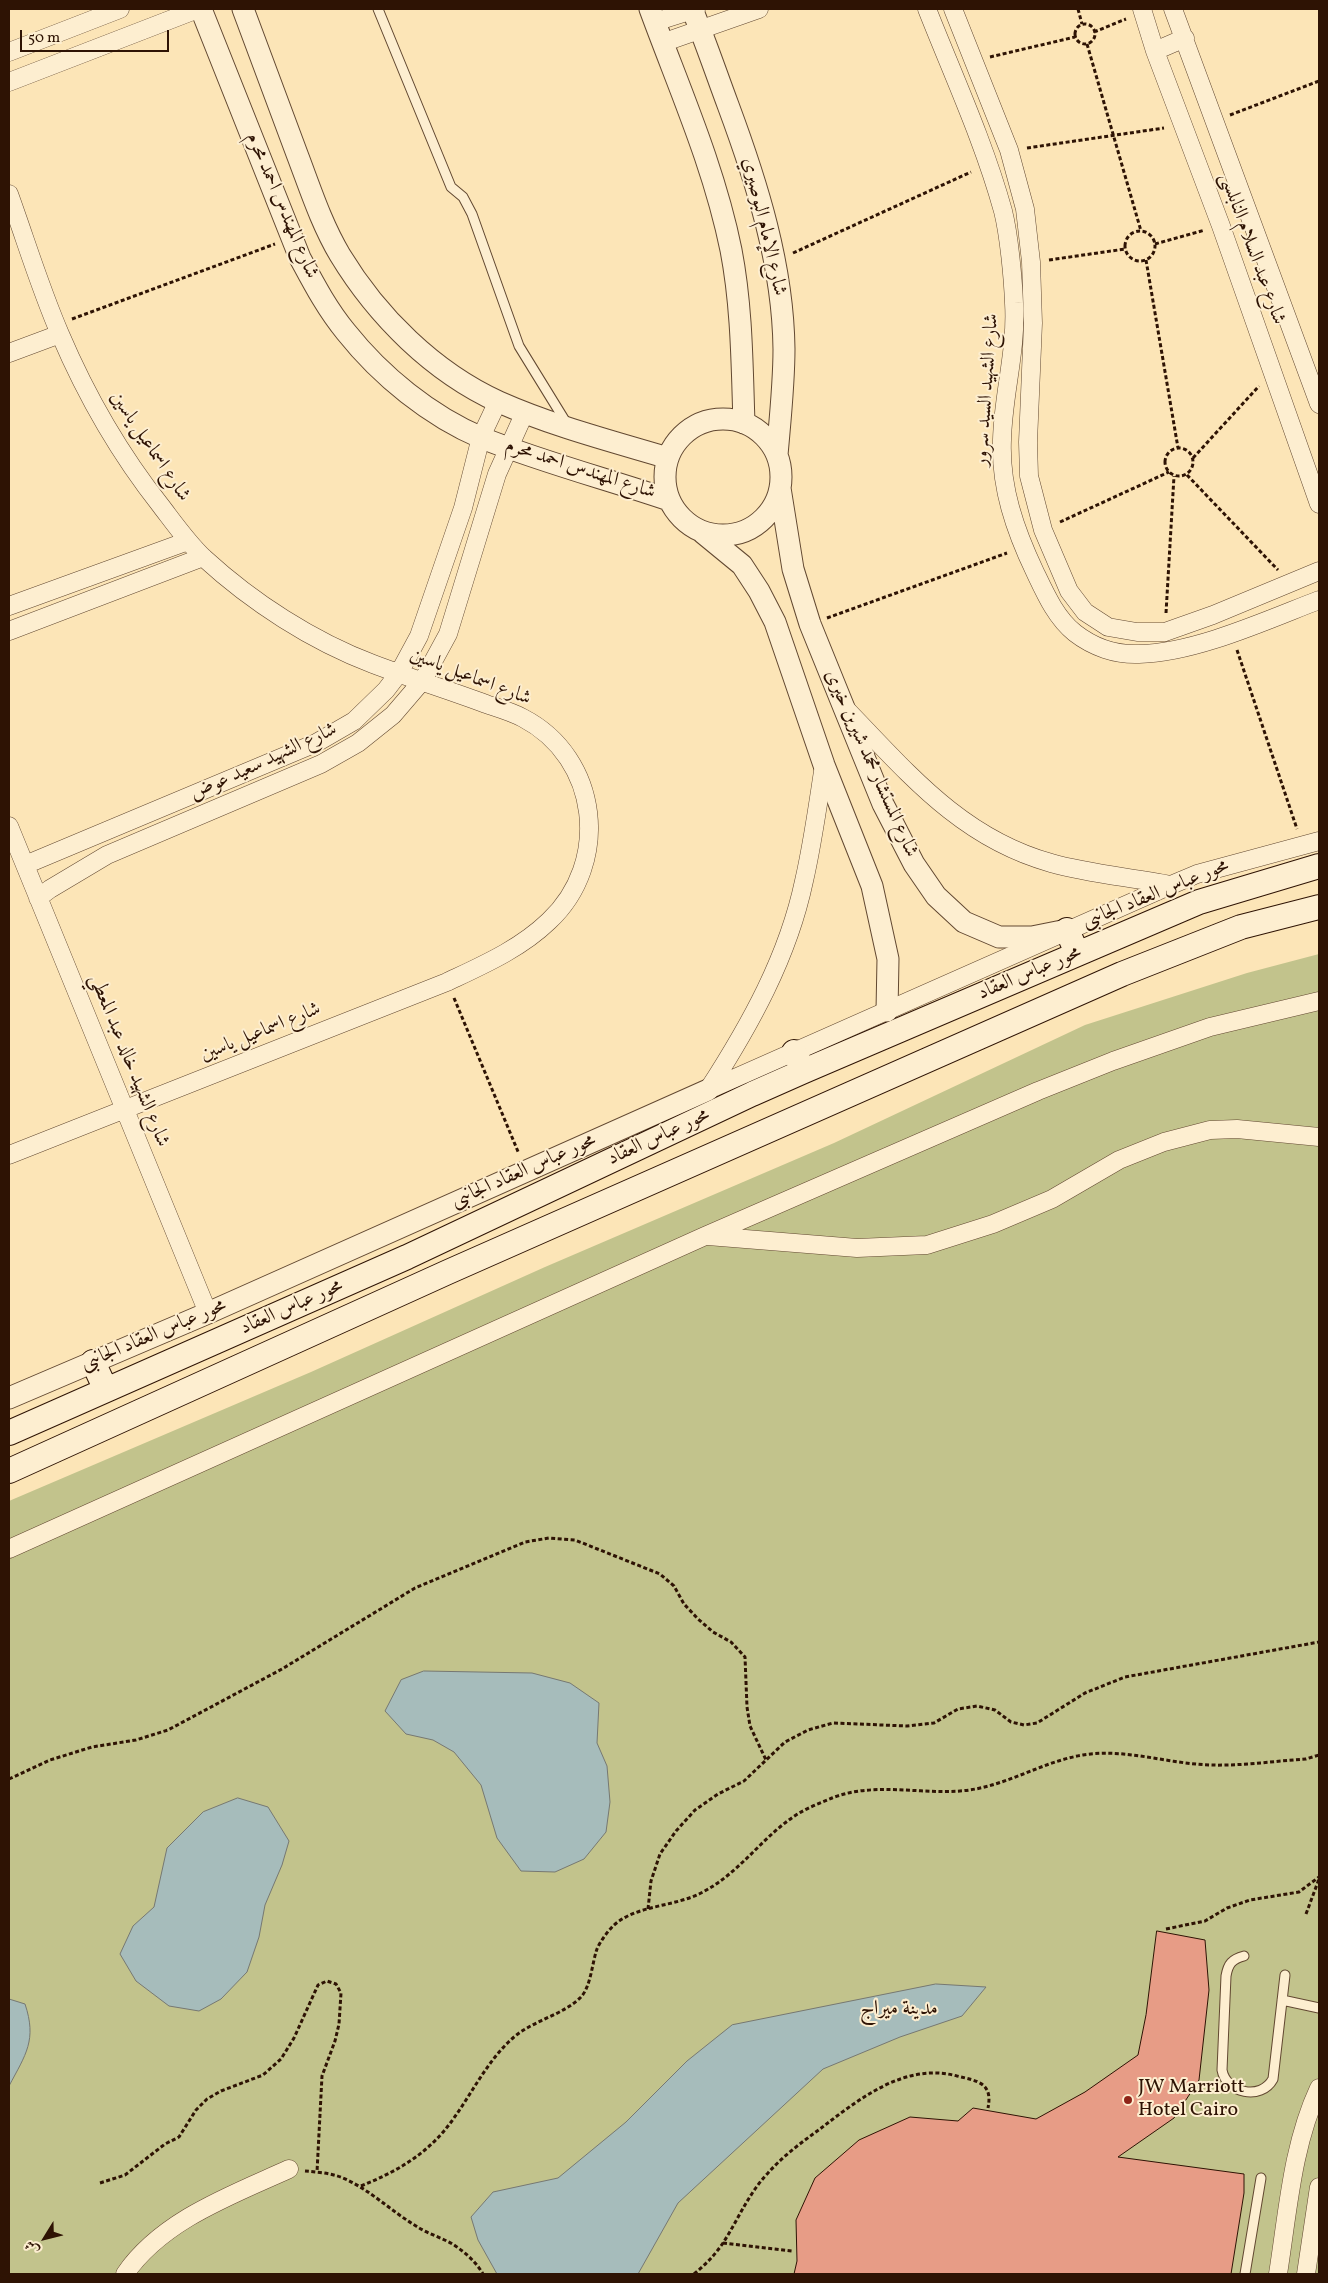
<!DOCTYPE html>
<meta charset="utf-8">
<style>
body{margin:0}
#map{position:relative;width:1328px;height:2283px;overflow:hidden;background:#fce5b7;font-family:Vollkorn,Amiri,serif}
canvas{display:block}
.frame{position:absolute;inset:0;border:10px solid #2e1304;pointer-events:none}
.north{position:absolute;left:20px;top:2213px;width:50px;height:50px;-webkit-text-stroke:4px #fdeed0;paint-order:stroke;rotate:234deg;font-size:14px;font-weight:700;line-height:20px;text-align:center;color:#2e1304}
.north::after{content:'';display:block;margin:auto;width:18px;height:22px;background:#2e1304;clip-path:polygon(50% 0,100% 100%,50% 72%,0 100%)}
.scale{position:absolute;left:20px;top:30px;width:149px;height:22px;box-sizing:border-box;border:2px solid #2e1304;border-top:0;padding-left:6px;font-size:15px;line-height:18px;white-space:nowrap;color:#2e1304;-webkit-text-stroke:4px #fdeed0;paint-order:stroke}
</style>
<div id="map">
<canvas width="1328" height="2283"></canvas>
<div class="frame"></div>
<div class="north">ش</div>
<div class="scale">50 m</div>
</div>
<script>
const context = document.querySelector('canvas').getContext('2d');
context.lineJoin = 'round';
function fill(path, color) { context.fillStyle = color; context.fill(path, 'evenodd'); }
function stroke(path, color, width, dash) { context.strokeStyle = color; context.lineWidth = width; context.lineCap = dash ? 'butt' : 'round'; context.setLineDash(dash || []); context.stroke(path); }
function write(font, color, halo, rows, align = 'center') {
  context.font = font + ' Vollkorn,Amiri,serif'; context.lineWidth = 4; context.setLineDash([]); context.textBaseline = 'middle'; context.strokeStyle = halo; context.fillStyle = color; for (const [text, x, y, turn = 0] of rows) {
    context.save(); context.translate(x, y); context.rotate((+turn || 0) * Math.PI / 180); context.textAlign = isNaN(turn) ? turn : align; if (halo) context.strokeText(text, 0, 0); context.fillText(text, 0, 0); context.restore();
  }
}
const green = new Path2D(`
 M1319 954V2274H9V1501L311 1372 545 1267 834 1143 1085 1025 1247 973Z`);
const water = new Path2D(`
 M424 1671 532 1673 570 1683 599 1703 597 1743 607 1766 610 1802 606 1832 584 1859 555 1872 521 1871 497 1838 481 1785 454 1752 433 1740 406 1734 385 1711 401 1680Z
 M238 1798 268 1807 289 1841 282 1865 265 1905 259 1937 247 1972 221 1999 199 2011 169 2006 136 1981 120 1954 133 1926 154 1907 167 1848 203 1812Z
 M936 1984 986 1987 962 2016 900 2037 823 2069 678 2203 638 2274H497L478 2240 471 2217 493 2192 558 2178 626 2122 687 2061 732 2025Z
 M9 1999 25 2004C37 2040 26 2054 9 2086Z`);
const building = new Path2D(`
 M1157 1931 1205 1940 1209 1990 1199 2080 1174 2118 1118 2157 1244 2174V2193L1231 2274H794L797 2261 796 2220 815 2178 859 2140 910 2117 958 2121 973 2108 1036 2119 1085 2092 1138 2055 1146 2015Z`);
const path = new Path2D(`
 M1078 9 1082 24
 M1075 34a10 10 0 1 1 20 0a10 10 0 1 1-20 0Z
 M1094 32 1126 19
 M1087 44 1141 231
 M990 57 1075 37
 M1230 115 1319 81
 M1027 148 1164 128
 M1125 246a15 15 0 1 1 30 0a15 15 0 1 1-30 0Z
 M1155 244 1205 230
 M793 253 971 172
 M1049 260 1125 249
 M1146 260 1178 448
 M72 319 275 244
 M1165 462a14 14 0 1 1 28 0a14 14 0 1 1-28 0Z
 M1193 458 1259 386
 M1187 475 1278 570
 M1060 522 1169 472
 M1166 613 1174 476
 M827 618 1007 553
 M1237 650 1297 829
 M454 998 519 1154
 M9 1779 50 1760 92 1747 136 1740 168 1730 282 1669 415 1588 525 1542 549 1538 575 1540 660 1574 674 1586 684 1604 698 1619 713 1632 731 1642 745 1657 747 1707 750 1726 766 1760
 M648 1909 651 1881 660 1854 676 1831 695 1810 718 1794 744 1781 785 1742 808 1730 833 1723 907 1726 934 1723 958 1709 977 1706 995 1710 1011 1722 1024 1725 1037 1723 1085 1693 1125 1677 1319 1642
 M1306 1914 1319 1879
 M1166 1929 1205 1921 1227 1908 1250 1900 1299 1892 1319 1877
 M305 2171C317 2172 331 2173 343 2178 369 2189 391 2211 416 2226 428 2234 443 2238 454 2245 466 2253 476 2262 483 2274
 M100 2183 125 2175 165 2144 179 2137 196 2110 207 2099 221 2091 263 2075 281 2059 294 2038 318 1985 327 1981 336 1984 341 1993 339 2024 335 2041 322 2076 317 2172
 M361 2186C393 2173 421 2158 444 2131 469 2101 484 2063 514 2037 534 2020 563 2015 581 1997 591 1986 592 1963 597 1949 600 1942 607 1932 613 1926 635 1905 674 1907 701 1893 740 1873 761 1838 796 1815 807 1808 820 1803 832 1798 872 1782 917 1794 960 1791 1004 1788 1040 1762 1083 1755 1126 1748 1168 1764 1211 1765 1242 1766 1275 1761 1306 1759L1319 1755
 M723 2243 792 2251
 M694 2274C705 2265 715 2255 723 2243 738 2220 748 2194 768 2173 783 2156 802 2142 820 2129 859 2099 905 2062 957 2076 978 2081 993 2083 988 2108`);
const service = new Path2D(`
 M378 9 451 187 463 197 472 214 519 346 567 424
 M1244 1956C1232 1959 1228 1964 1226 1976L1222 2070C1226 2093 1261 2101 1273 2079L1285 1975
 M1282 2000 1319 2008
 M1245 2274 1261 2178`);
const minor = new Path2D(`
 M927 9C953 75 984 142 1003 211 1009 235 1013 278 1014 303 1017 350 1003 394 1002 440 1000 487 1015 530 1035 572 1045 593 1056 618 1075 633 1093 647 1116 655 1139 654 1195 653 1267 620 1319 600
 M953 9 1009 150 1025 209 1031 262 1033 323 1028 442 1029 476 1043 530 1069 591 1085 612 1108 627 1137 632H1165L1213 615 1319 571
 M1142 9 1155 51 1221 226 1319 504
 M1173 9 1319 404
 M655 22 696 9
 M662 43 759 9
 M1155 51 1185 38
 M9 52 120 9
 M9 82 198 9
 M9 194C26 241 40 288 60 334 86 395 119 453 161 506 174 523 188 543 204 558 252 602 312 641 373 664 410 678 448 690 486 704 498 708 512 712 523 718 600 758 611 863 549 921 520 949 483 965 447 982L9 1155
 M9 353 60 334
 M9 606 188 541
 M9 631 203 557
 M846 709C908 773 961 838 1051 863 1089 874 1131 877 1171 885
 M9 826 208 1313
 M25 865 316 743 354 721 386 690 399 673 419 636 463 508 481 437 498 401
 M38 898 50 889 107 855 321 764 358 743 393 715 423 680 448 634 497 474 525 412
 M708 1090 1171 885 1197 874 1319 841
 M708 1090C750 1025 788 957 804 881 813 842 818 803 824 765
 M708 1236 857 1248 927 1245 993 1224 1052 1199 1119 1160 1164 1142 1210 1130 1237 1129 1319 1137
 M9 1549 705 1236 1038 1091 1113 1061 1210 1027 1319 1001
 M125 2274C162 2220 232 2195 289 2169
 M1278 2274C1288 2211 1292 2146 1319 2088
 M1306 2274 1319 2187`);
const tertiary = new Path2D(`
 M201 9 300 258C314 284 327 309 346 332 381 376 430 416 482 438 542 462 607 479 669 500
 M243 9C261 57 279 106 297 154 310 188 321 223 340 255 377 316 433 372 499 402 553 426 611 441 668 458
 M650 9C679 88 714 166 731 250 742 307 742 365 744 423
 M692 9C705 40 716 73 728 105 757 183 783 265 784 349 784 384 780 420 777 455
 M665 477a58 58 0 1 1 116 0a58 58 0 1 1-116 0Z
 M780 488 793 569 810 624 883 804 914 864 936 896 964 922 999 937H1032L1067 930
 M703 533 742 565 759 591 775 622 824 765 872 886 888 959 887 1011
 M9 1398 208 1313 708 1090`);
const secondary = new Path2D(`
 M1067 930 1077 953
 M794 1052 804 1071
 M93 1362 106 1390
 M9 1433 407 1257 752 1094 804 1071 1199 902 1319 866
 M9 1471 448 1272 1122 974 1241 927 1319 907`);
const markers = [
 [1128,2100,5,"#8f2418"]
];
const streetNames = [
 ["شارع المهندس احمد محرم",281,206,67],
 ["شارع الإمام البوصيري",763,227,77],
 ["شارع عبد السلام النابلسى",1251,249,70],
 ["شارع الشهيد السيد سرور",988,390,-86],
 ["شارع اسماعيل ياسين",149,447,56],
 ["شارع المهندس احمد محرم",580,470,18],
 ["شارع اسماعيل ياسين",470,678,21],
 ["شارع الشهيد سعيد عوض",264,763,-25],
 ["شارع المستشار محمد شيرين خيرى",870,764,66],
 ["محور عباس العقاد الجانبى",1156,895,-22],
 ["محور عباس العقاد",1030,974,-23],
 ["شارع اسماعيل ياسين",261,1033,-22],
 ["شارع الشهيد خالد عبد المعطي",128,1061,68],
 ["محور عباس العقاد",659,1138,-25],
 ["محور عباس العقاد الجانبى",524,1172,-24],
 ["محور عباس العقاد",292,1308,-24],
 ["محور عباس العقاد الجانبى",154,1336,-23]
];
const poiNames = [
 ["JW Marriott",1138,2088],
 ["Hotel Cairo",1138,2111]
];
const neighbourhoodNames = [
 ["مدينة ميراج",899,2010]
];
fill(green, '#c2c38c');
fill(water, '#a6bcbb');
stroke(water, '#767872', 1);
fill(building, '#e79c86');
stroke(building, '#2e1304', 1);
stroke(service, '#624831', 11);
stroke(minor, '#624831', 19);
stroke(tertiary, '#624831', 23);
stroke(secondary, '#2e1304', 26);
stroke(path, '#2e1304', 3, [4, 2.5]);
stroke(service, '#fdeed0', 9);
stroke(minor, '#fdeed0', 18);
stroke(tertiary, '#fdeed0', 21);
stroke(secondary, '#fdeed0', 24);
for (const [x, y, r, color] of markers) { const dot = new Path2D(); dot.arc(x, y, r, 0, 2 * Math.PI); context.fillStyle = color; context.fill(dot); stroke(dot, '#fdeed0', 2); }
write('20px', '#2e1304', '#fdeed0', streetNames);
write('20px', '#2e1304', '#fdeed0', poiNames, 'left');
write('21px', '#2e1304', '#fdeed0', neighbourhoodNames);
</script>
